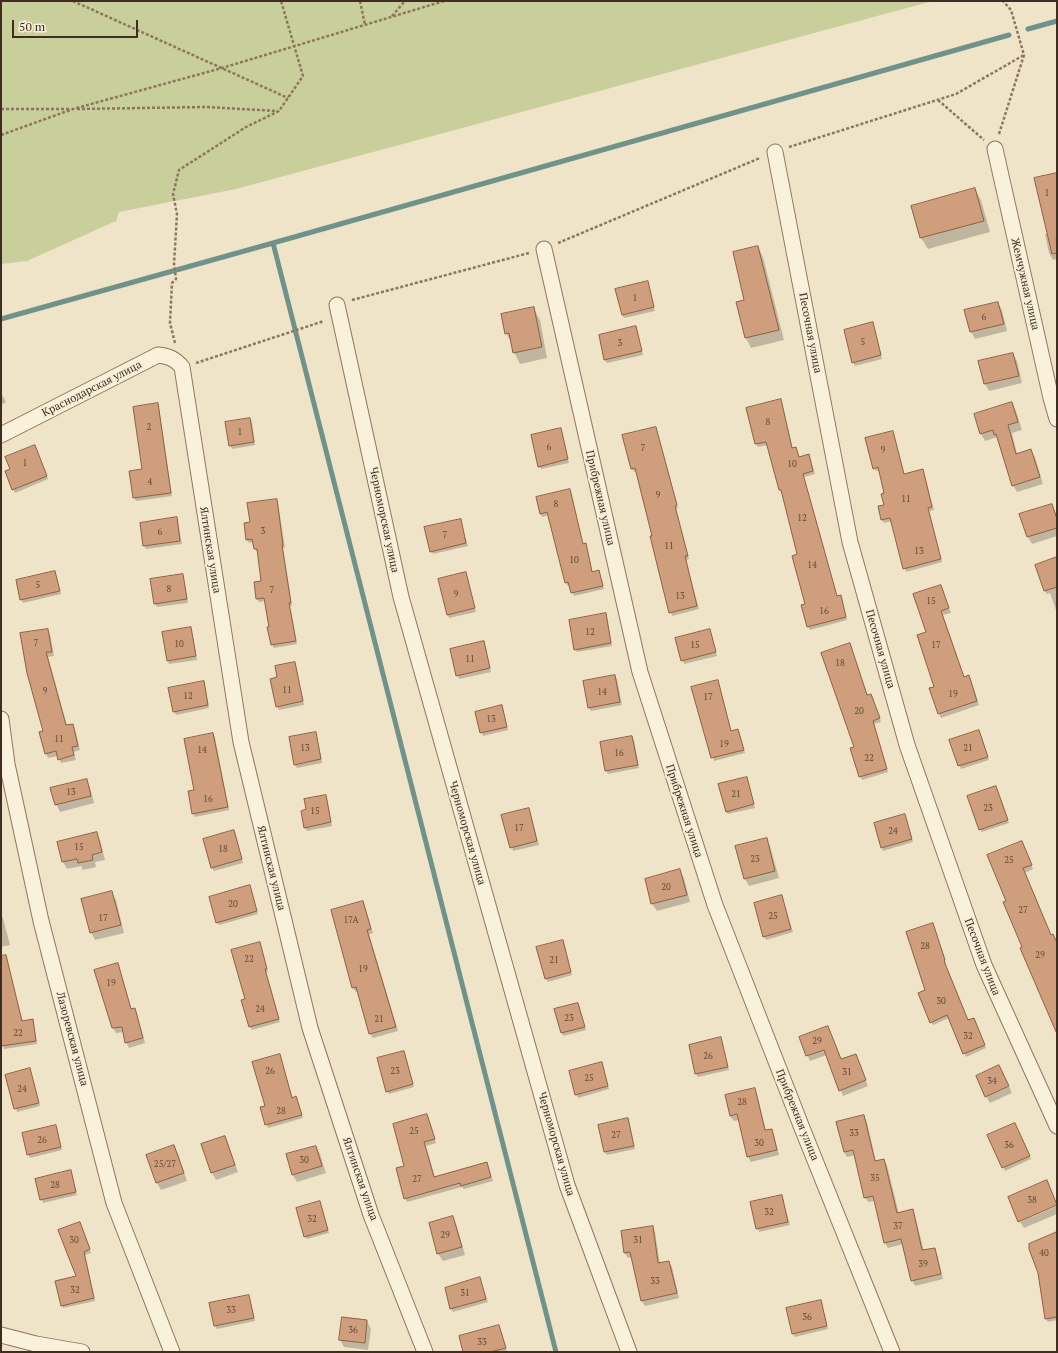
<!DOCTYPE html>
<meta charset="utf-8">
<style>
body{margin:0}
#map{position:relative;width:1058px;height:1353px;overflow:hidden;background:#f0e4c8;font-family:"PT Serif",serif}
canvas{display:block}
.frame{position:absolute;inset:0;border:2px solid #3d2e20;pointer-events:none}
.scale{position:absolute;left:12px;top:20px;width:126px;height:18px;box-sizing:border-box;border:2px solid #3d2e20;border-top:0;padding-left:5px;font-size:12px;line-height:14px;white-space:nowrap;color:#3d2e20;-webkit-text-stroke:3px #f7eed8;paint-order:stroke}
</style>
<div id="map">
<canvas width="1058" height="1353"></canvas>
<div class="frame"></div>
<div class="scale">50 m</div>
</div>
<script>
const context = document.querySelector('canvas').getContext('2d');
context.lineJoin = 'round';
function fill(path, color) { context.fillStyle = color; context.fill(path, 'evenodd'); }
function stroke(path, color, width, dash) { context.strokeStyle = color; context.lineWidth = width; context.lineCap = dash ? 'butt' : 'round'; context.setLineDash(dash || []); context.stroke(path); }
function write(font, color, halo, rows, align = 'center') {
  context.font = font + ' "PT Serif",serif'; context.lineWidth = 4; context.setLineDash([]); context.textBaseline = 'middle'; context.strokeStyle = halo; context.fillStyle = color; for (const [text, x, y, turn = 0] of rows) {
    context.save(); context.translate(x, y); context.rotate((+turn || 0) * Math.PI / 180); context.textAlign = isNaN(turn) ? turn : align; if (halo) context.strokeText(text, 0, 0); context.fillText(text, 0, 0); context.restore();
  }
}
const green = new Path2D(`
 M1 1H933L236 189 119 212 116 221 27 261 1 264Z`);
const shadow = new Path2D(`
 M1057 174V259L1053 260 1049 253 1045 234 1048 233Z
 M975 189 981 200 990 232 928 249 921 238 912 207Z
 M758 247 763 257 784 340 751 348 746 338 737 303 746 301Z
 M647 282 655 311 624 318 622 315Z
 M998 303 1002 310 1007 331 975 339 971 332 965 311Z
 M534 309 540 320 547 358 520 364 514 352 512 344 506 333Z
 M872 323 882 359 855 366 853 362Z
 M635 328 643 355 607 363 605 360Z
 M1013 354 1017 361 1022 383 989 391 985 384 980 362Z
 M1 393 6 402 1 405Z
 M780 401 782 404 793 449 796 448 799 458 809 455 810 458 815 474 804 477 837 597 842 599 847 620 810 630 808 627 806 605 799 555 783 493 780 490 768 445 758 447 756 444 747 408Z
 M1012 403 1016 411 1022 430 1012 433 1017 454 1030 450 1035 457 1043 484 1017 492 1013 485 999 442 997 437 985 441 981 434 975 415Z
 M157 404 159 408 172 496 136 501 134 498 130 472 143 469Z
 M250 419 252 422 255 445 232 449 230 445Z
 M655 428 678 508 676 509 689 559 686 560 699 609 672 616 651 537 653 536 636 471 634 472 632 469Z
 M560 429 569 463 541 469 539 466Z
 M892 432 904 475 922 470 924 473 934 510 929 511 942 562 906 572 892 521 884 523 882 520 879 507 885 505V494L880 470 876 471 874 468Z
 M36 450 48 479 15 493 6 472 12 470Z
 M570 490 571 493 583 545 587 548 593 573 599 572 604 589 574 596 570 585 568 586 566 583 549 515 542 517 540 513Z
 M276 500 278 503 285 548H283L292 606H290L297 644 274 648 272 645 265 601 259 602 257 599 255 583 262 582 258 552H257L255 549 254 542 249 543 247 540 245 524 251 523Z
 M1052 505 1057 516V536L1032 544 1028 537Z
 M176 518 178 522 182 544 146 549 144 546 141 524Z
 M460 520 468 546 433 554 431 551Z
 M1057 559V613L1050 593 1047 594 1045 591 1036 565Z
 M55 572 61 594 23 603 21 599Z
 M465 574 476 612 449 618 448 615Z
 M182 575 184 579 188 603 157 607 155 604 151 580Z
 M941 586 951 613 943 615 964 677 971 680 979 705 941 718 939 714 927 632Z
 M605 615 607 618 612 646 577 652 575 649Z
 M190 628 192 631 197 660 169 664 168 661Z
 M47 630 50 634 54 656 48 657 67 726 72 725 75 729 80 750 74 752 76 760 61 763 58 756 48 758 46 754 44 732 28 672Z
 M711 634 717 656 684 664 677 639Z
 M485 646 491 672 459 679 451 650Z
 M851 648 868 696 871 695 873 698 881 722 874 724 888 772 862 780 851 748 855 747Z
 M295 663 296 667 304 705 279 710 277 706 278 678Z
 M615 676 617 679 622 705 591 711 589 708 584 682Z
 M203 682 205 685 209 708 176 715 174 712Z
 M719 685 731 732 738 730 745 753 714 761 692 688Z
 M502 706 508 730 483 736 476 712Z
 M315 733 317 736 322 763 297 768 295 765Z
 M213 734 215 737 229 810 195 817 193 813 195 791Z
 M980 734 989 760 961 769 950 741Z
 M632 737 634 740 639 768 608 774 606 771Z
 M747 778 755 808 728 814 726 811Z
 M86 780 90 787 94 803 60 812 56 804Z
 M996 787 1009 823 982 832 980 829Z
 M325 796 327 799 332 826 307 831 305 828 307 810Z
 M530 812 539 845 513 851 503 816Z
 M906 819 913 842 883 851 882 847Z
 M96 833 100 840 105 860 95 862 96 867 83 870 81 866 67 869 63 862 58 842Z
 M235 835 243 863 214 871 212 868Z
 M766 839 770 846 779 878 749 886 745 879Z
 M1024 846 1033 869 1025 873 1051 936 1053 935 1057 943V1019L1023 948 1007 901Z
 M680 871 684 878 690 902 657 911 652 904 646 879Z
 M251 890 258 914 219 925 217 922Z
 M112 893 116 900 124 933 95 940 91 932Z
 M781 896 793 932 766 940 764 936Z
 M363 902 365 907 373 933 369 934 398 1031 373 1038 370 1034 358 991 356 992 353 988 332 911Z
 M1 915 3 918 10 945 1 947Z
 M934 928 946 963 945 964 968 1021 975 1022 986 1048 966 1057 949 1018 933 1025 931 1022 927 990Z
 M562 941 572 975 548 982 546 979Z
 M259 943 268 972H266L280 1022 252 1030 250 1027 246 1000Z
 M117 964 120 970 132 1010 134 1009 137 1014 145 1043 129 1048 126 1042 124 1032 116 1033 113 1028 95 971Z
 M8 969 23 1022 32 1020 34 1024 37 1044 4 1049 1 1039V971Z
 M578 1004 586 1030 563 1036 555 1010Z
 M828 1027 842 1060H858L868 1086 843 1096 827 1055 810 1061 800 1038Z
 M721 1039 729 1070 698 1077 696 1074Z
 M405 1055 414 1087 389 1094 387 1091Z
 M280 1056 293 1099 296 1098 298 1101 303 1118 268 1128 261 1108 266 1106Z
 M602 1063 609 1089 578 1098 576 1094Z
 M999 1066 1012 1093 990 1103 986 1096Z
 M31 1073 40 1106 17 1112 7 1075Z
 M754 1089 757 1094 766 1131 771 1130 774 1135 779 1155 751 1162 748 1157 739 1120 734 1121 730 1116Z
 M427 1115 436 1143 426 1146 435 1177 487 1163 493 1181 464 1189 462 1187 407 1202 405 1198 406 1166Z
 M864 1116 867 1122 876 1162 884 1160 887 1165 899 1214 912 1211 915 1216 924 1251 934 1249 937 1254 943 1279 915 1286 912 1280 903 1244 888 1248 885 1243 875 1201 868 1202 865 1197 856 1155 847 1157 844 1152Z
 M627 1119 629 1122 635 1149 607 1155 605 1152Z
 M56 1126 62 1150 30 1158 28 1154Z
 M1016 1127 1031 1159 1005 1171 989 1136Z
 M224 1137 228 1144 238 1172 216 1180 212 1173Z
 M174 1146 178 1154 187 1181 161 1190 157 1183 148 1156Z
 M316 1147 320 1154 326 1173 297 1182 292 1174Z
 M72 1175 77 1195 43 1203 36 1180Z
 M1047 1181 1057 1204 1019 1220Z
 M782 1196 790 1225 759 1232 751 1203Z
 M319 1202 329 1233 307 1239 305 1236Z
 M1057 1206V1214L1024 1228 1020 1222Z
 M452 1217 456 1224 465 1255 443 1261 438 1254 430 1223Z
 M81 1226 91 1253 85 1255 95 1301 63 1308 62 1305 77 1277Z
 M653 1227 655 1232 660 1264 669 1262 672 1267 679 1298 645 1306 642 1301 632 1257 628 1258 625 1253 622 1231Z
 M480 1279 488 1302 453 1312 451 1308Z
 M1057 1285V1320L1048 1322 1046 1319Z
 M249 1296 250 1299 255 1321 217 1329 215 1326Z
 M821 1301 828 1329 795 1337 793 1334Z
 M367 1321 371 1329 368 1350 344 1347 340 1340Z
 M499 1326 507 1351 464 1352Z`);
const stream = new Path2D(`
 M1028 29 1057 21
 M1 319 273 243
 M556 1352 273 243 1009 35`);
const building = new Path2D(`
 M1057 173V253L1052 254 1034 178Z
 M975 188 984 221 920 238 911 206Z
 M758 246 779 330 745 338 736 302 744 300 733 252Z
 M648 281 654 307 622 315 615 289Z
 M998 302 1004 324 970 332 964 310Z
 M534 307 542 347 513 353 509 333 505 334 501 314Z
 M873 322 881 355 852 363 844 330Z
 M636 326 642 351 604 360 599 335Z
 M1013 353 1019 376 984 384 978 361Z
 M781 399 792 448 796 447 799 457 809 454 813 471 803 474 837 596 841 595 846 617 807 627 801 605 805 604 792 556 797 554 781 490H779L766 442 755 444 746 408Z
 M1012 402 1018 422 1008 425 1016 454 1031 449 1040 477 1012 486 996 434 994 435 993 430 980 434 974 414Z
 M158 403 171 493 133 498 129 471 142 469 133 407Z
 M250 418 254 442 229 446 225 422Z
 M656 427 677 505 675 506 688 556H685L697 606 669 613 650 536H652L635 468 631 469 622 435Z
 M561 428 568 459 538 467 531 435Z
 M893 431 904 474 923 469 932 507 928 508 941 559 903 569 890 518 881 520 878 506 884 505 881 494 884 493 878 467 873 469 865 438Z
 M35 445 47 476 12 490 5 471 10 469 5 457Z
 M570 489 583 544 586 543 592 572 599 570 603 586 571 593 568 582 565 583 547 512 540 514 536 497Z
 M277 499 283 545H282L291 603H289L296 641 271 645 267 627H269L264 598 256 599 254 582 261 581 257 549H254L252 539 246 540 244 523 250 522 247 503Z
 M1052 504 1057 519V528L1027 537 1019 514Z
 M177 517 180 541 143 546 140 523Z
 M461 519 466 543 430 552 424 527Z
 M1057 557V587L1044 591 1035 565Z
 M55 571 60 591 20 600 16 580Z
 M466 572 475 608 447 615 438 579Z
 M183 574 187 599 154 604 150 579Z
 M941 585 949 608 941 611 964 677 969 675 977 701 938 714 929 688 934 687 917 635 926 632 913 594Z
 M606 613 611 643 574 650 569 620Z
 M191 627 196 656 167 661 162 632Z
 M48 629 52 652H46L66 725 73 724 78 746 72 747 74 755 58 760 56 751 45 754 39 732 43 731 27 673 20 633Z
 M710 629 716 652 681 661 675 638Z
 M484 641 490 668 456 676 450 649Z
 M850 643 867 695 871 694 880 718 873 721 887 769 859 777 850 748 854 747 821 653Z
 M295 662 303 701 276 707 270 679 277 677 275 666Z
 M615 675 620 702 588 708 583 681Z
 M718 680 731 731 738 729 744 750 711 758 691 687Z
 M204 681 208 705 173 712 168 688Z
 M502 705 507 727 480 733 475 712Z
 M979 730 988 757 958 766 949 740Z
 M316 732 321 759 294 765 289 737Z
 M213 733 228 807 192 814 188 791 194 790 184 739Z
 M632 736 638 765 605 771 600 742Z
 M747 777 754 804 726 812 718 784Z
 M87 779 91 796 55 805 50 788Z
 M996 786 1008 820 979 830 967 796Z
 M326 795 331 822 304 828 301 811 306 809 304 799Z
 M529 808 537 841 510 848 501 815Z
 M905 814 912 839 881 848 874 823Z
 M234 830 242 859 211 868 203 839Z
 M97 832 102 852 92 855 93 860 78 863 77 859 62 862 57 842Z
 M767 838 775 871 744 879 735 846Z
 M1022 841 1032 865 1023 868 1051 935 1053 934 1057 943V1034L1020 948 1022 947 1003 902 1006 901 987 855Z
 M680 869 687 895 651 904 645 879Z
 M250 885 257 911 216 923 209 897Z
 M112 891 121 925 90 933 81 899Z
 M782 895 791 929 763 937 754 903Z
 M363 901 371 929 367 930 396 1027 369 1034 356 987 352 988 331 910Z
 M933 923 945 960 944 961 968 1020 974 1018 985 1045 963 1054 947 1015 930 1023 918 993 925 990 906 932Z
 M563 940 571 972 545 979 536 947Z
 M260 942 267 969H265L279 1019 249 1027 241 1000 245 999 231 950Z
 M6 955 22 1021 33 1019 36 1041 1 1046V956Z
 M118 963 131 1009 135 1008 143 1038 125 1043 122 1027 112 1028 94 970Z
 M578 1003 585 1027 561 1033 554 1009Z
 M828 1026 841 1059 856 1054 866 1080 839 1091 824 1050 806 1056 799 1037Z
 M721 1037 728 1067 695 1074 689 1045Z
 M404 1051 413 1084 386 1092 377 1058Z
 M280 1054 292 1098 296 1096 302 1115 265 1125 260 1107 265 1106 252 1062Z
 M602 1062 608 1086 575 1095 569 1071Z
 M999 1065 1009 1086 985 1097 976 1076Z
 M30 1068 39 1103 14 1109 5 1075Z
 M755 1088 765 1130 772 1129 777 1150 747 1157 737 1114 730 1116 725 1095Z
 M427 1114 435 1139 424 1142 434 1177 487 1162 491 1177 461 1186 460 1183 404 1199 396 1168 404 1166 393 1124Z
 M864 1115 875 1161 884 1159 897 1213 913 1209 922 1250 935 1248 941 1274 911 1281 901 1239 884 1243 873 1196 864 1198 853 1150 844 1152 836 1122Z
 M628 1118 634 1146 604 1152 598 1125Z
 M1015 1123 1030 1156 1002 1168 987 1135Z
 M56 1125 61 1147 27 1155 22 1133Z
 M225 1136 235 1165 211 1173 201 1144Z
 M174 1145 184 1173 156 1183 146 1155Z
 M316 1146 322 1166 292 1175 286 1154Z
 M71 1170 76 1192 40 1200 35 1179Z
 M1047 1180 1057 1205 1018 1222 1008 1197Z
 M782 1195 788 1222 756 1229 750 1202Z
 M320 1201 328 1230 304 1237 296 1208Z
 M453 1216 462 1247 437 1254 429 1223Z
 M80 1222 90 1249 84 1252 94 1298 61 1306 55 1281 76 1276 58 1230Z
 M653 1226 658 1263 669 1261 677 1293 641 1301 630 1252 624 1253 621 1231Z
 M1057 1232V1317L1045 1319 1038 1273 1029 1249V1244Z
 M480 1277 486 1299 450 1309 445 1288Z
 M249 1295 254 1318 214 1326 209 1303Z
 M821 1300 827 1326 792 1334 786 1308Z
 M342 1317 367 1320 365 1343 339 1340Z
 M499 1325 506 1348 490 1352H463L459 1336Z`);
const path = new Path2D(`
 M73 1 288 98
 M360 1 365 25
 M392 16 405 1
 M938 100 984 140
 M1 109H70
 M77 109 206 107 278 111
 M999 134 1024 55 1011 10 1003 1
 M1 135 73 109 222 68 444 1
 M789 147 956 94 1024 55
 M558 243 760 158
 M352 300 529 253
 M175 343 170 323 172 283 176 279 174 264 177 214 173 194 179 170 246 127 279 111 303 76 281 1
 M196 363 324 321`);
const minor = new Path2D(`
 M995 149 1051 398 1057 419
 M775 152 850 542 907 745 984 965 1057 1126
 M544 249 640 672 715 905 802 1128 892 1352
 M337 305 401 597 567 1185 629 1352
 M1 435 158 355C169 356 175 359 182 367L241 742 310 1028 371 1215 425 1352
 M1 719 7 764 41 921 114 1203 172 1352
 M1 1335 36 1344 82 1352`);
const numberNames = [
 ["1",1047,193],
 ["1",635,298],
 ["6",984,317],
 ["5",863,342],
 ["3",620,343],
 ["8",768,422],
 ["2",149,427],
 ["1",240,432],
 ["6",549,447],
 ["7",643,448],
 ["9",883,450],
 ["1",25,463],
 ["10",792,464],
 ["4",150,482],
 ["9",658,495],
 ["11",906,499],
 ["8",556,504],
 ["12",802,518],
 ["3",263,531],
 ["6",160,532],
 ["7",445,535],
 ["11",669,546],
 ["13",919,551],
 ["10",574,560],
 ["14",812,565],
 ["5",38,585],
 ["8",169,589],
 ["7",272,590],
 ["9",456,594],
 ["13",680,596],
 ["15",931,601],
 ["16",824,611],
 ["12",590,632],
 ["7",36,643],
 ["10",179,644],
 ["15",695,645],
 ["17",936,645],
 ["11",470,659],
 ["18",840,663],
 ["11",287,690],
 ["9",45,691],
 ["14",602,692],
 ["19",953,694],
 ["12",188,696],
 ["17",708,697],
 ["20",859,711],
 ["13",491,719],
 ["11",59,739],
 ["19",724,744],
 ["13",305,748],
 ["21",968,748],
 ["14",202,750],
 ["16",619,753],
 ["22",869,758],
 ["13",71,792],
 ["21",736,794],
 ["16",208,799],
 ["23",988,808],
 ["15",315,811],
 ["17",519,828],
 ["24",893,831],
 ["15",79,847],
 ["18",223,849],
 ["23",755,859],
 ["25",1009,860],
 ["20",666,887],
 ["20",233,904],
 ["27",1023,910],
 ["25",773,916],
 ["17",103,918],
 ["17А",351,920],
 ["28",925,946],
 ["29",1040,955],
 ["22",249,959],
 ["21",554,960],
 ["19",363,969],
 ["19",111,983],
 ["30",941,1001],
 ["24",260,1009],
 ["23",569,1018],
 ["21",379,1019],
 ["22",18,1033],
 ["32",968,1036],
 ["29",817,1041],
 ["26",708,1056],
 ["26",270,1071],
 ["23",395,1071],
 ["31",847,1072],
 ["25",589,1078],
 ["34",992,1081],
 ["24",22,1089],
 ["28",742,1102],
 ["28",281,1111],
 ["25",414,1131],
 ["33",854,1133],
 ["27",616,1135],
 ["26",42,1140],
 ["30",759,1143],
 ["36",1009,1145],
 ["30",304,1160],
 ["25/27",165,1164],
 ["35",875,1178],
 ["27",417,1179],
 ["28",55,1185],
 ["38",1032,1200],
 ["32",769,1212],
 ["32",312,1219],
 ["37",898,1226],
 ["29",445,1235],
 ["30",74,1240],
 ["31",638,1240],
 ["40",1044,1253],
 ["39",923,1264],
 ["33",655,1281],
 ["32",75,1290],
 ["31",465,1293],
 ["33",231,1310],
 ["36",807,1317],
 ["36",353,1330],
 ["33",482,1342]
];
const streetNames = [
 ["Жемчужная улица",1025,284,77],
 ["Песочная улица",810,333,79],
 ["Краснодарская улица",92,389,-27],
 ["Прибрежная улица",600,498,77],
 ["Черноморская улица",384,520,78],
 ["Ялтинская улица",210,550,81],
 ["Песочная улица",880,649,74],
 ["Прибрежная улица",684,811,72],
 ["Черноморская улица",467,833,74],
 ["Ялтинская улица",271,868,76],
 ["Песочная улица",982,957,69],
 ["Лазоревская улица",72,1039,75],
 ["Прибрежная улица",797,1115,68],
 ["Черноморская улица",556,1144,74],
 ["Ялтинская улица",360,1179,71]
];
fill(green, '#c9cf9b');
fill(shadow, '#0003');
stroke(stream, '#6f938a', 5);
fill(building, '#cf9f7d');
stroke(building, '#8d5f41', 1);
stroke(minor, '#8d765c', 17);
stroke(path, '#8d765c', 2.5, [3, 2]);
stroke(minor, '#faf1dc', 15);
write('9px', '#624a37', null, numberNames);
write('11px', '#3d2e20', '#f7eed8', streetNames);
</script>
